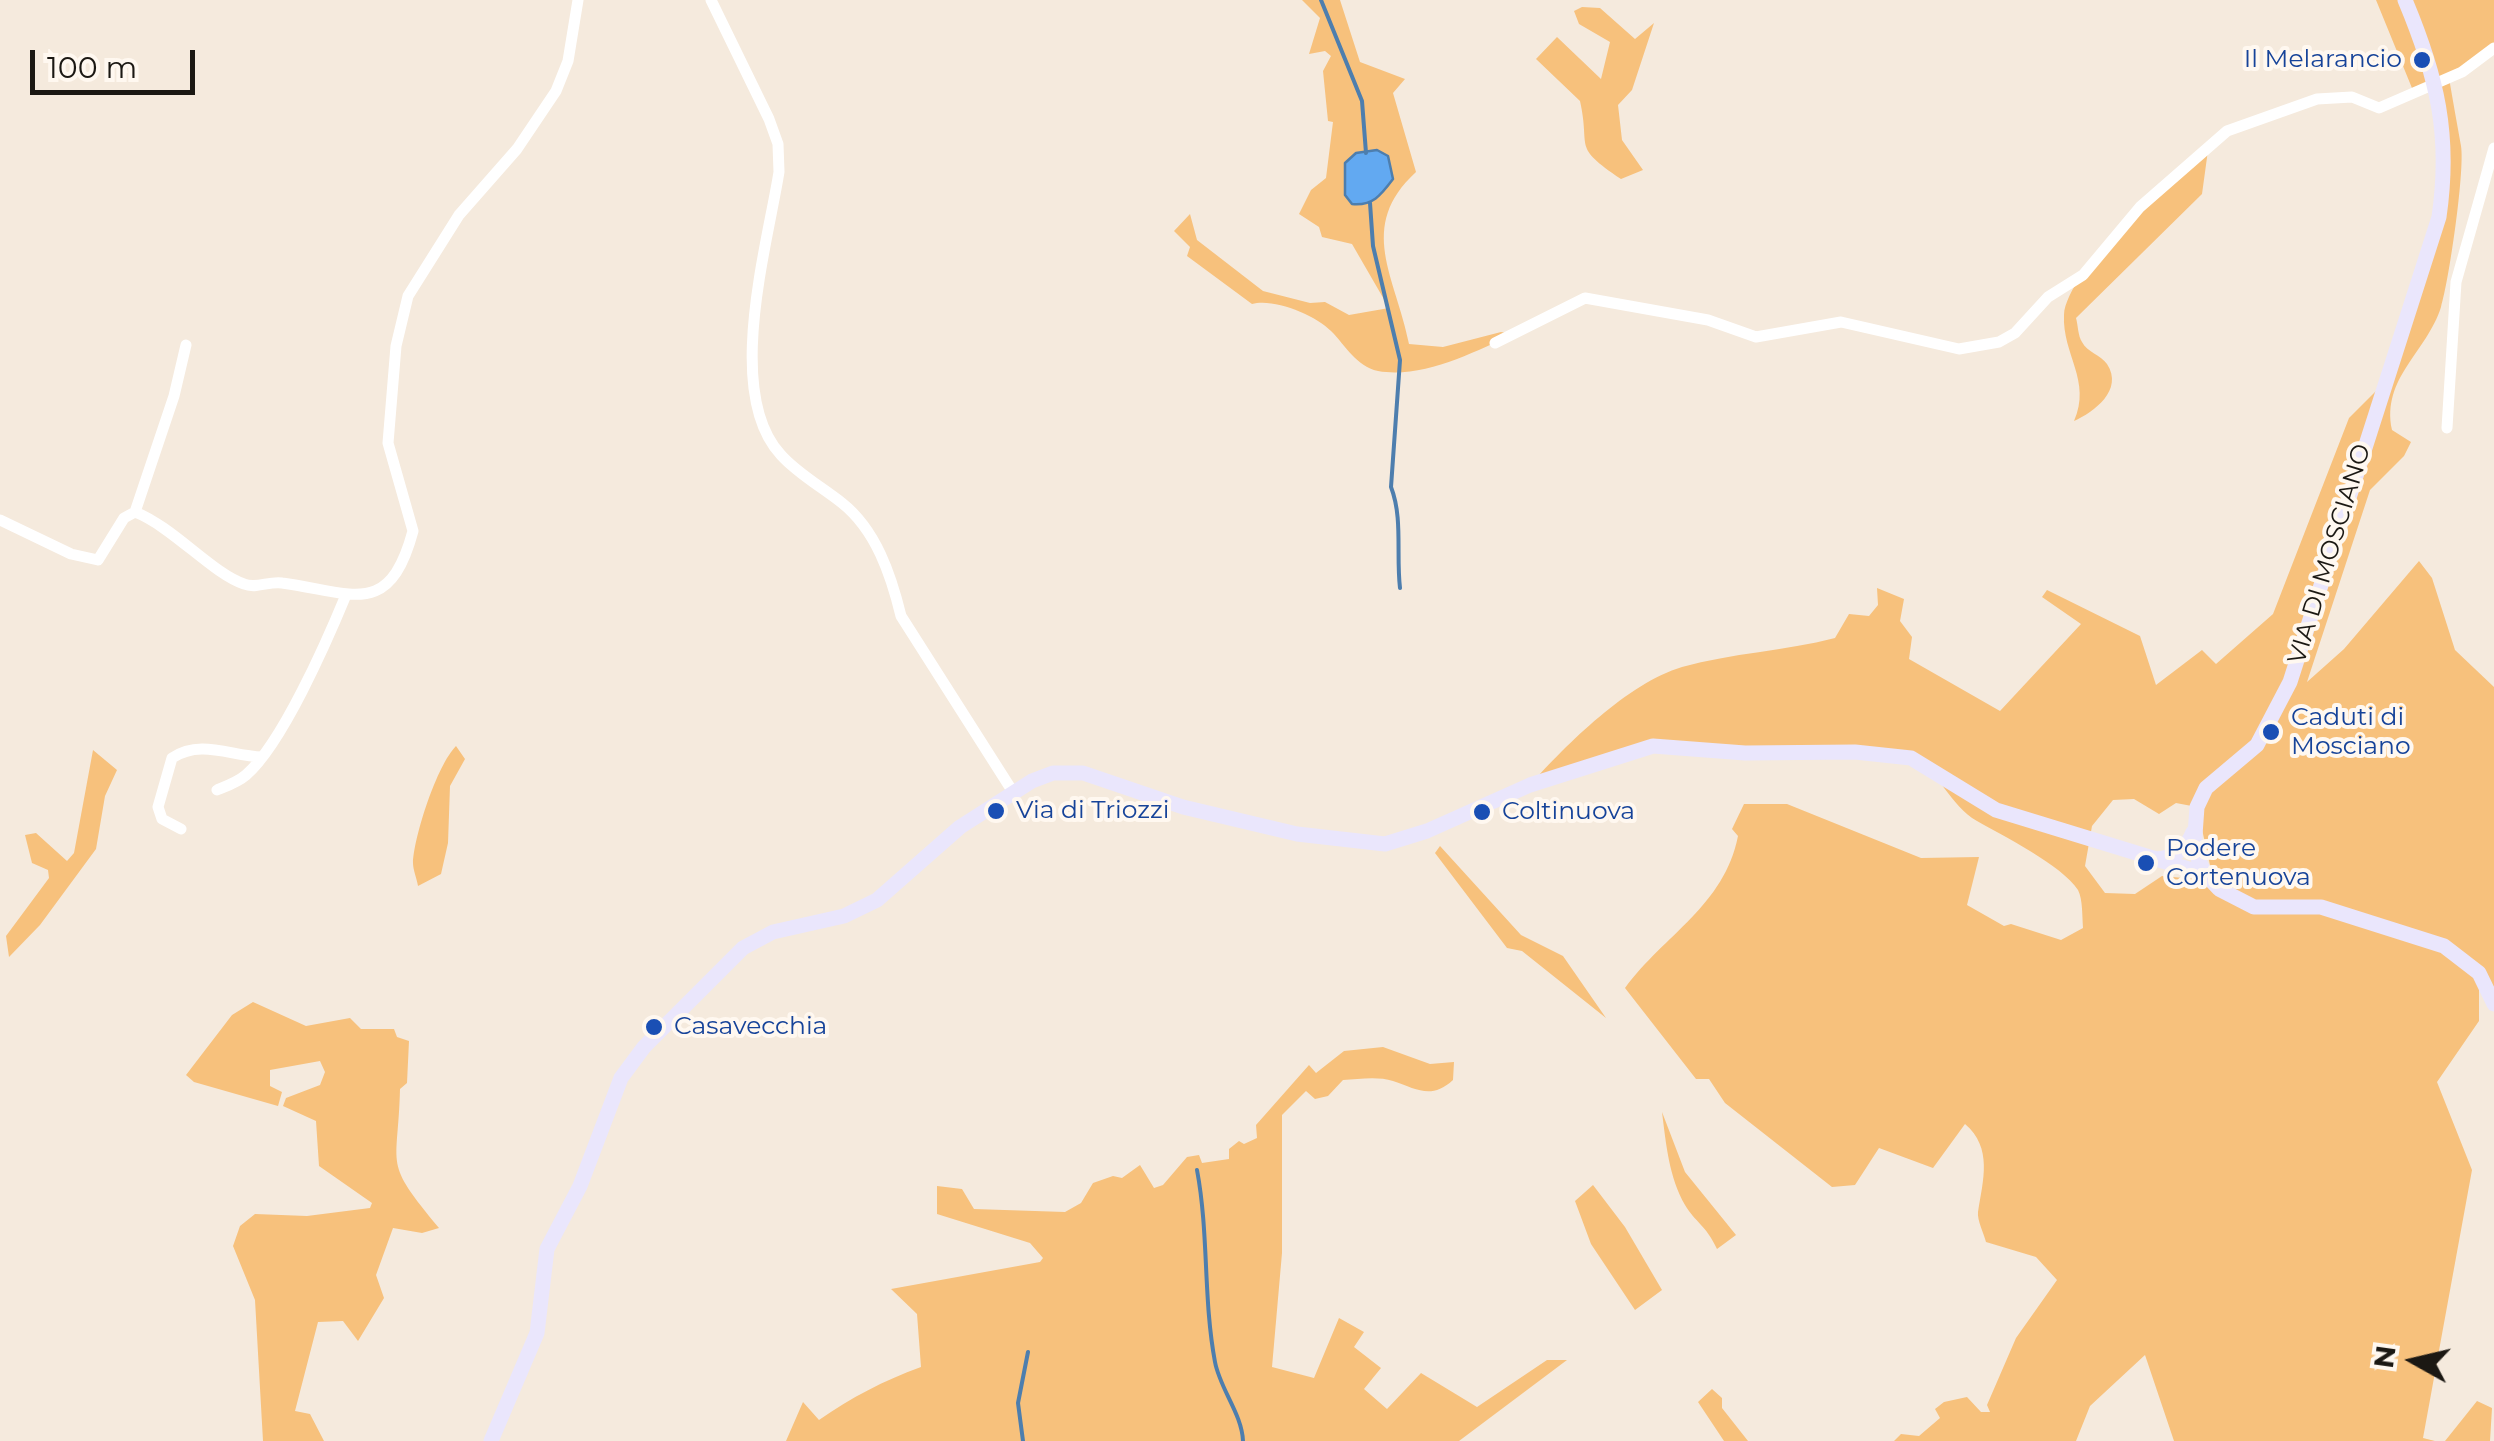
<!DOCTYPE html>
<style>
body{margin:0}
#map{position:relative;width:2494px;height:1441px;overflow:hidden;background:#f5eadd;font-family:Montserrat,sans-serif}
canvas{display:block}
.north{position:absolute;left:2364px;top:1311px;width:100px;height:100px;-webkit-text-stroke:8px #fff8f0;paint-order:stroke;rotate:278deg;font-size:28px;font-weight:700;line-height:40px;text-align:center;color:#1b1813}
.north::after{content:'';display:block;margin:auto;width:35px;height:45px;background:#1b1813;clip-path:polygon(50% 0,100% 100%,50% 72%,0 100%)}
.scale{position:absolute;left:30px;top:50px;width:165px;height:45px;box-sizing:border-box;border:5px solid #1b1813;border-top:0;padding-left:12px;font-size:30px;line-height:35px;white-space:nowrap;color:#1b1813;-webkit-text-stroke:8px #fff8f0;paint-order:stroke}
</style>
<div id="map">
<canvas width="2494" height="1441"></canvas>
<div class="north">N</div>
<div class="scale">100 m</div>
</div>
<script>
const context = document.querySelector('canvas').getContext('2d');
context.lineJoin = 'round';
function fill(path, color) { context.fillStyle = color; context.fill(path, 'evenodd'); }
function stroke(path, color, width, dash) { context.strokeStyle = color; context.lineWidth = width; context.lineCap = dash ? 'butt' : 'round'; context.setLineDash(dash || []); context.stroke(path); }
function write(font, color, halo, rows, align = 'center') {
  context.font = font + ' Montserrat,sans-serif'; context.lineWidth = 8; context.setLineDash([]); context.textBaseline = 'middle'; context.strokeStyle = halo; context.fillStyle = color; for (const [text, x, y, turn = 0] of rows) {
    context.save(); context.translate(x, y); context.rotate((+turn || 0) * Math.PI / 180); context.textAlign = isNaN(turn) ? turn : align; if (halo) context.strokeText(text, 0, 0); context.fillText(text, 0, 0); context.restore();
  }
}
const green = new Path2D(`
 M1302 0H1340L1360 62 1405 79 1393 93 1416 172C1356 227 1396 277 1409 344L1443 347 1501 332 1513 334C1475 352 1422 379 1378 371 1356 366 1346 346 1331 331 1315 315 1274 298 1252 304L1187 256 1190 247 1174 231 1190 214 1197 240 1263 291 1310 303 1325 302 1349 315 1389 308 1352 244 1322 237 1319 227 1299 214 1311 190 1326 178 1333 122 1328 121 1323 71 1331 56 1325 51 1309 54 1320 18Z
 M2376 0H2494V48L2449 78C2453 101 2457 124 2461 146 2465 171 2449 281 2441 307 2427 352 2381 378 2392 430L2411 442 2404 456 2370 490 2307 682 2344 649 2419 561 2432 578 2455 650 2494 687V1004L2479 976V1021L2437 1082 2472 1170 2423 1438 2435 1441H2174L2145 1355 2090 1406 2076 1441H1894L1901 1434 1919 1436 1940 1418 1935 1409 1944 1402 1967 1397 1981 1412H1990L1987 1405 2016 1338 2057 1280 2036 1257 1986 1242C1984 1234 1977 1220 1978 1212 1983 1180 1993 1148 1965 1124L1933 1168 1879 1148 1855 1185 1832 1187 1725 1103 1709 1079H1696L1625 988C1665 934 1724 906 1738 836L1732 829 1744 804H1787L1921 858 1979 857 1967 905 2004 926 2011 924 2061 940 2083 928C2082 917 2083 900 2078 890 2062 865 2003 836 1977 821 1950 806 1941 772 1911 758L1653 746 1530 785C1567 744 1628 683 1682 667 1732 653 1785 651 1835 638L1849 614 1869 616 1878 605 1877 588 1904 599 1900 621 1912 637 1909 659 2000 711 2081 624 2042 597 2047 590 2140 636 2156 685 2202 650 2216 664 2273 614 2349 418 2385 382 2439 217 2435 85 2414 93ZM2134 799 2159 814 2176 803 2197 807 2212 874 2205 880 2162 876 2135 894 2105 893 2085 866 2092 826 2113 800Z
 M1582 7 1600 8 1635 39 1654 23 1632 90 1618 105 1622 140 1643 170 1621 179C1571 145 1591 150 1580 101L1536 59 1557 37 1601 79 1610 42 1579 24 1574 11Z
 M2209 143 2202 194 2076 318C2078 325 2078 336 2082 342 2087 352 2101 355 2107 364 2124 390 2094 412 2074 421 2092 381 2062 354 2064 315 2067 269 2175 175 2209 143Z
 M456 746 465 759 450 786 448 843 441 874 418 886C417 879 413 870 413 863 414 836 437 765 456 746Z
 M93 750 117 770 105 796 96 849 40 925 9 957 6 936 49 878 48 870 32 863 25 835 36 833 67 861 74 853Z
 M1440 846 1521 935 1563 956 1606 1018 1522 951 1507 948 1435 853Z
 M253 1002 306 1026 350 1018 361 1029H394L397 1037 409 1041 407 1083 400 1089C398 1171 382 1159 439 1228L422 1233 393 1228 376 1275 384 1298 358 1341 343 1321 318 1322 295 1411 310 1414 324 1441H263L255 1300 233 1246 240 1226 255 1214 307 1216 370 1208 372 1203 319 1166 316 1121 283 1106 286 1098 320 1085 325 1072 320 1061 270 1070V1086L282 1092 278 1106 194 1082 186 1075 232 1015Z
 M1383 1047 1430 1064 1454 1062 1453 1080C1431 1100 1417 1089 1393 1081 1378 1076 1359 1079 1343 1080L1328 1096 1315 1099 1306 1091 1282 1115V1253L1272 1367 1314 1378 1339 1318 1364 1332 1354 1347 1381 1368 1364 1389 1387 1409 1421 1373 1477 1407 1547 1360H1567L1459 1441H786L803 1402 819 1420C852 1397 883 1381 921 1367L917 1314 891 1289 1040 1262 1043 1258 1030 1243 937 1214V1186L962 1189 974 1209 1065 1212 1081 1203 1093 1183 1113 1176 1122 1178 1140 1165 1154 1188 1163 1185 1187 1157 1199 1155 1202 1163 1229 1159V1149L1239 1141 1244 1144 1257 1138 1256 1125 1309 1065 1316 1073 1344 1051Z
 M1662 1112 1685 1172 1736 1235 1717 1249C1706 1225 1695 1222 1685 1205 1669 1177 1666 1144 1662 1112Z
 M1593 1185 1625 1227 1662 1290 1635 1310 1591 1244 1575 1201Z
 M1712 1389 1722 1398V1408L1748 1441H1724L1698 1402Z
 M2477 1401 2492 1408 2490 1441H2445Z`);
const water = new Path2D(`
 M1377 150 1388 156 1393 179C1381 195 1373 206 1352 204L1345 195V163L1356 153Z`);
const stream = new Path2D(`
 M1321 0 1362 101 1366 153
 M1370 203 1373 246 1400 360 1391 487C1403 518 1396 554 1400 588
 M1197 1170C1209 1234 1203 1298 1215 1362 1220 1389 1242 1414 1243 1441
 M1023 1441 1018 1403 1028 1352`);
const street = new Path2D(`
 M711 0 769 119 778 144 779 172C767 247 724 394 781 455 798 474 822 487 842 503 876 530 891 575 901 616L1013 792
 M1495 343 1585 298 1708 320 1756 337 1841 322 1959 349 1999 342 2015 333 2048 297 2083 275 2140 207 2227 131 2317 99 2352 97 2379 108 2462 72 2494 48
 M2447 428 2456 282 2494 148
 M135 512 174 396 186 345
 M0 520 71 554 98 560 124 518 135 512C173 527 213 574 244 584 256 589 269 581 282 583 351 592 389 620 413 531L388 443 396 346 408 296 459 215 517 149 556 91 568 61 578 0
 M217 790C227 786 238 782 246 775 282 744 327 641 346 595
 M181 829 162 819 158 807 172 758C201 739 230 756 262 757`);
const secondary = new Path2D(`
 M2405 0C2437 76 2451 135 2439 217L2290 682 2257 745 2206 788 2197 807 2194 849 2205 874 2219 889 2254 907H2321L2444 946 2479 973 2494 1004
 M2155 859C2174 858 2186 850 2193 832
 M491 1441 537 1333 547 1249 580 1186 621 1078 644 1047 743 948 773 932 844 916 877 900 960 827 1032 781 1053 773H1083L1183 807 1297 834 1385 844 1427 831 1530 785 1653 746 1745 753 1855 752 1911 758 1996 810 2205 874`);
const markers = [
 [2422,60,10,"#1a4fb4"],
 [2271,732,10,"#1a4fb4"],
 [996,811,10,"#1a4fb4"],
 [1482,812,10,"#1a4fb4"],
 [2146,863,10,"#1a4fb4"],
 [654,1027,10,"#1a4fb4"]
];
const transitNames = [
 ["Il Melarancio",2402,60,"right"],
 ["Caduti di",2291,718],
 ["Mosciano",2291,747],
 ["Via di Triozzi",1016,811],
 ["Coltinuova",1502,812],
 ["Podere",2166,849],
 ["Cortenuova",2166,878],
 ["Casavecchia",674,1027]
];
const streetNames = [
 ["VIA DI MOSCIANO",2330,554,-73]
];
fill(green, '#f7c17c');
fill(water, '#62a9f1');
stroke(water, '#4d7eae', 2.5);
stroke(stream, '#4d7eae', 4);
stroke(street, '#fff', 11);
stroke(secondary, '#eae6fc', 15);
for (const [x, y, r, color] of markers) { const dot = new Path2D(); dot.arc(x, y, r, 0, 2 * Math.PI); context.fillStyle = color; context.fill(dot); stroke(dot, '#fff8f0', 4); }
write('25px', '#164399', '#fff8f0', transitNames, 'left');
write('25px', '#1b1813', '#fff8f0', streetNames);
</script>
